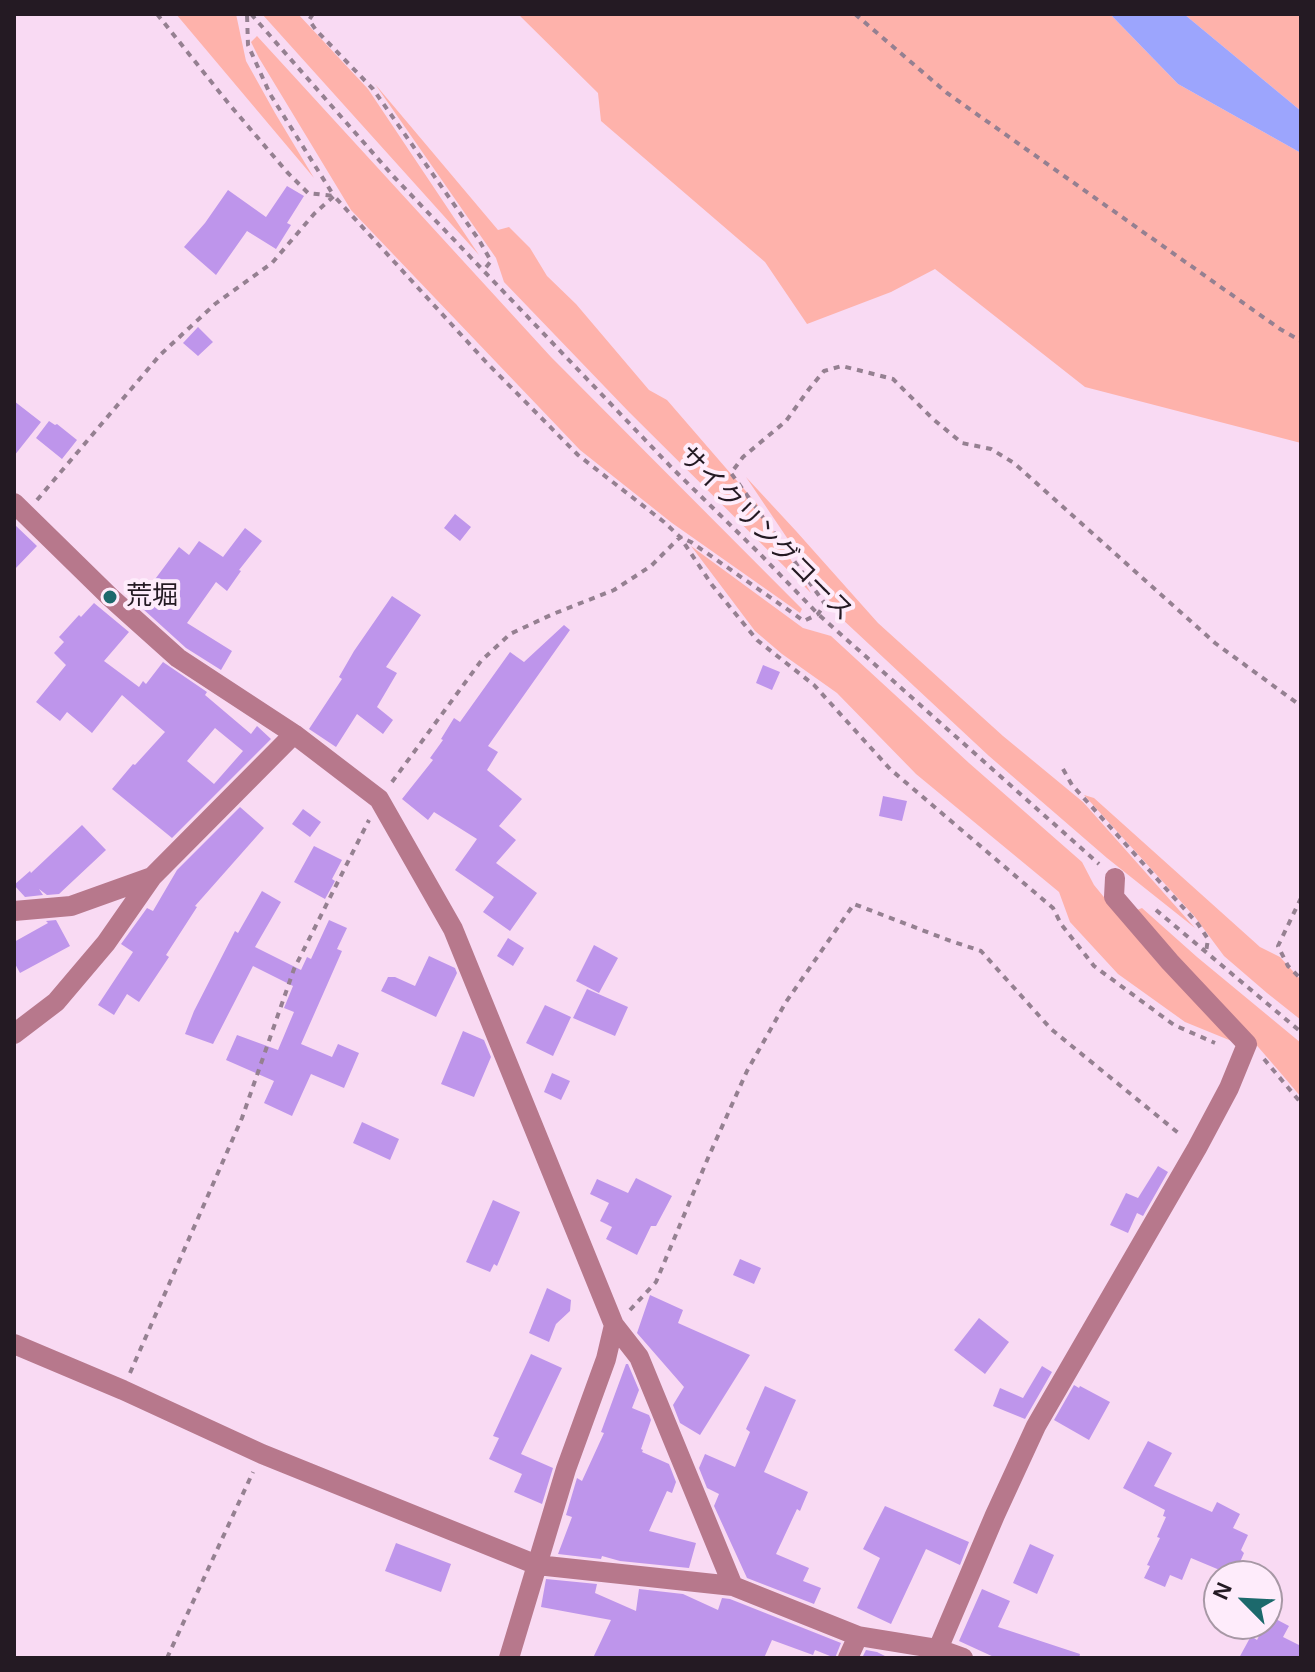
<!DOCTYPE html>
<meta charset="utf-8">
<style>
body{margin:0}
#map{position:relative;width:1315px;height:1672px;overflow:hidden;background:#f9daf3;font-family:Arial,sans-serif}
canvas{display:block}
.frame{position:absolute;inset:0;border:16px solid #241a23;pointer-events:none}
.north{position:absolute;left:1203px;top:1560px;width:80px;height:80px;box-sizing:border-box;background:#feecfb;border:2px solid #a798a5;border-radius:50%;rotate:294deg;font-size:22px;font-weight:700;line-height:32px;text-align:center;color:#241a23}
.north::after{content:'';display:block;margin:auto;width:28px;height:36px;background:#1c696c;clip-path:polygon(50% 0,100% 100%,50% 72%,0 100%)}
</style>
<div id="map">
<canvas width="1315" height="1672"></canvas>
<div class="frame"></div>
<div class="north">N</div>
</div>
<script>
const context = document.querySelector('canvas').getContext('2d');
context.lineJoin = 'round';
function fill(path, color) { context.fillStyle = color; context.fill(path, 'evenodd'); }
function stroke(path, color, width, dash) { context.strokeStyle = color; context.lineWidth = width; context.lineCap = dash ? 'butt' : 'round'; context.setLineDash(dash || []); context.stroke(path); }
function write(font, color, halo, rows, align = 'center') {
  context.font = font + ' Arial,"Noto Sans JP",sans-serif'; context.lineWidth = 8; context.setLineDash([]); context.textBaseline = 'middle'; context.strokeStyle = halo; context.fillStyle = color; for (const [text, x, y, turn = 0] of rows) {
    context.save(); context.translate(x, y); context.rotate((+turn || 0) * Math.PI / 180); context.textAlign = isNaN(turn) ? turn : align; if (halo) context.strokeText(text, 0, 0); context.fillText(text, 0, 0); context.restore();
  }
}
const green = new Path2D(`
 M176 14H236L246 61 275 113 314 178Z
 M262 14H298L368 89 479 255Z
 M518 14H1110L1178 84 1301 153V443L1085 387 935 269 891 292 807 324 765 262 601 121 598 93Z
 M1184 14H1301V111Z
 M257 36 551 357 802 609 800 613 672 523 580 450 351 210 259 58 251 42Z
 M375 84 498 230 509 227 530 248 547 276 576 304 649 390 667 400 757 504 811 593 629 412 504 282 496 258Z
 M746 477 796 531 878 623 1003 736 1083 802 1195 928 1107 858 989 756 841 618Z
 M691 546 803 628 831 636 969 763 1082 862 1094 885 1158 963 1234 1042 1185 1022 1118 974 1070 922 1059 892 916 774 837 693 782 654 755 631Z
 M1084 795 1094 798 1260 947 1280 957 1301 980V1020L1267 993 1224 956 1195 917Z
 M1142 908 1197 957 1301 1043V1097C1248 1033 1191 973 1137 910Z`);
const water = new Path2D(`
 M1110 14H1184L1301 111V153L1178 84Z`);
const building = new Path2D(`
 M287 186 304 196 287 223 291 225 276 249 247 231 216 275 184 247 205 223 228 190 266 217Z
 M198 327 213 342 198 356 183 343Z
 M14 401 41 422 14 456Z
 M49 421 55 425 57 424 77 440 62 459 36 438Z
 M455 514 471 527 460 541 444 528Z
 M14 524 37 546 14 570Z
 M245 528 262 541 239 570 241 571 227 591 216 582 187 623 232 651 221 670 186 648 132 599 144 582 150 586 179 547 189 555 199 541 223 557Z
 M392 596 421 615 386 667 397 673 377 707 393 720 383 734 357 714 336 747 309 729 342 679 339 677 354 651Z
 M94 603 129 632 104 661 139 687 143 681 146 684 163 662 207 692 205 695 251 734 257 726 271 739 172 838 112 789 133 764 135 765 165 732 122 695 92 733 67 712 60 721 36 702 66 665 54 653 64 642 59 637 79 615 81 617ZM215 728 243 751 214 784 187 761Z
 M564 625 570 630 488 746 498 752 487 770 522 799 499 826 516 840 496 863 537 893 510 931 483 912 494 897 455 870 477 839 434 812 428 820 402 799 433 760 430 758 443 740 441 739 454 718 460 722 510 652 524 662Z
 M763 665 780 672 772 690 756 683Z
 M883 796 907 801 902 821 879 816Z
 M240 807 264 828 195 906 197 907 166 955 169 957 139 1002 127 994 114 1015 98 1005 133 952 121 944 147 908 153 911 177 870Z
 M303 809 321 822 310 837 292 824Z
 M82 825 106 850 59 894 47 895 39 889 43 895 25 897 14 885 30 871 31 873Z
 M314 846 342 860 332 879 335 881 325 899 294 882Z
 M262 891 281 902 255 947 301 970 307 957 311 959 329 920 347 928 337 949 342 951 301 1044 332 1057 338 1044 359 1053 344 1088 311 1074 292 1116 264 1103 274 1081 226 1060 237 1035 278 1050 294 1012 284 1008 293 986 253 966 213 1044 185 1034 194 1011 235 931 238 933Z
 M56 920 70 946 20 973 14 962V942L48 923 46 921Z
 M508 938 524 948 513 966 497 956Z
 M594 945 618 958 599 993 576 981Z
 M429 956 455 968 457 973 436 1017 381 991 388 977H395L415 986Z
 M587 989 628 1007 615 1036 573 1018Z
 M545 1005 571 1017 553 1056 526 1043Z
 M463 1031 484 1040 491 1057 474 1097 441 1084Z
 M552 1073 570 1081 561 1100 544 1092Z
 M362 1122 399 1139 390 1160 353 1143Z
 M1158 1166 1168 1172 1143 1216 1137 1213 1128 1233 1110 1225 1126 1193 1138 1198Z
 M636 1178 672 1196 656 1226H651L637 1255 606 1239 612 1227 600 1221 609 1203 590 1194 597 1179 628 1193Z
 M493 1200 520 1212 497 1266 494 1264 490 1272 466 1262Z
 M740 1259 761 1268 754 1284 733 1275Z
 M547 1288 571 1300 570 1311 556 1324 549 1342 529 1333Z
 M650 1295 683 1310 678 1323 750 1355 700 1435 680 1423 673 1405 684 1387 637 1333Z
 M979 1318 1009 1342 985 1374 954 1350Z
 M531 1354 562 1368 521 1454 553 1468 542 1504 514 1492 522 1474 489 1459 499 1438 493 1436Z
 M626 1364H628L639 1390 632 1408 649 1415 651 1420 641 1449 643 1450 642 1452 669 1464 676 1482 672 1493 667 1491 649 1531 696 1543 689 1568 620 1561 602 1556 601 1559 558 1554 572 1517 566 1515 577 1478 582 1481 604 1433 601 1432Z
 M1042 1366 1052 1372 1025 1419 993 1406 1000 1388 1023 1398Z
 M1074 1385 1079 1388 1080 1386 1110 1402 1089 1440 1054 1420Z
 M765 1386 796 1400 764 1472 808 1492 800 1511 797 1509 776 1554 809 1568 803 1581 821 1588 814 1604 747 1578 714 1506 719 1494 707 1488 699 1468 705 1454 735 1467 750 1432 746 1429Z
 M1148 1441 1172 1453 1154 1486 1212 1512 1217 1502 1240 1514 1233 1528 1248 1535 1241 1550 1244 1553 1234 1576 1191 1558 1182 1580 1170 1575 1165 1587 1144 1578 1150 1566 1147 1565 1160 1538 1157 1537 1166 1517 1163 1516 1165 1510 1123 1488Z
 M885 1506 969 1542 960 1565 926 1549 891 1624 857 1608 880 1558 863 1549Z
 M396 1543 451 1564 441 1592 385 1571Z
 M1030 1544 1054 1555 1037 1594 1013 1583Z
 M546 1579 597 1584 595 1593 636 1611 639 1589 683 1594 718 1610 722 1598 730 1599 841 1643 835 1658 815 1650 813 1655 772 1640 764 1658H593L611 1620 541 1607Z
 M982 1589 1010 1601 998 1627 1080 1654 1079 1658H996L959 1641Z
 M1270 1616 1289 1626 1283 1637 1301 1646V1658H1239L1251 1636 1257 1640 1265 1624H1267Z
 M866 1650 877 1652 889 1658H862Z`);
const path = new Path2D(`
 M157 14 229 104 287 172 308 193 334 196 486 362 578 455 664 522 680 537 712 585 757 640 814 685 890 769 1053 908 1061 924 1094 966 1174 1025 1215 1043
 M251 14 394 177 672 468 760 554 818 614 1099 864
 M313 14 309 20 316 30 373 89 479 240 491 261 483 271
 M855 14 947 93 1280 329 1301 341
 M37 500 160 355 215 304 272 263 314 214 334 196 270 94 248 45 247 14
 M1063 769 1072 785 1198 924 1208 939 1206 952
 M392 782 481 661 510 634 553 614 614 590 651 566 680 537 691 542 804 621 818 614 825 604 731 473 743 457 786 421 809 389 824 371 842 366 893 379 933 419 962 443 991 449 1014 463 1215 643 1301 706
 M1301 898 1278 946 1288 966 1301 979
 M1156 910 1301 1032
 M1264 1059 1301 1103
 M630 1310 656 1282 708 1158 747 1071 786 1002 854 904 948 940 981 951 1051 1029 1182 1136
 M130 1373 242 1118 294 969 369 820
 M167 1658 253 1472`);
const minor = new Path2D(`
 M14 503 110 597 178 658 294 734 379 799 453 929 614 1325 639 1357 733 1586
 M14 911 71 906 152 877
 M14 1034 56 1002 106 943 152 877 294 734
 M14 1344 123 1390 262 1454 537 1565 733 1586 858 1636 938 1649 963 1658
 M938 1649 995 1515 1036 1426 1197 1148 1229 1088 1247 1044 1170 962 1114 897 1115 878
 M509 1658 566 1469 606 1359 614 1325
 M848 1658 858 1636`);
const markers = [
 [110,597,8,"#1c696c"]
];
const streetNames = [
 ["サイクリングコース",765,534,45]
];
const poiNames = [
 ["荒堀",126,597]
];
fill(green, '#feb2ab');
fill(water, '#9ca5fd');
fill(building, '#be95eb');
stroke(path, '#958091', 4, [6, 6]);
stroke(minor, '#b7788c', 20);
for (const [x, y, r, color] of markers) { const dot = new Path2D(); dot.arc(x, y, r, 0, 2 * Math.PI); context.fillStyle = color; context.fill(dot); stroke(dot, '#feecfb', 3); }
write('26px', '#241a23', '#feecfb', streetNames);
write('26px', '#241a23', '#feecfb', poiNames, 'left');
</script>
